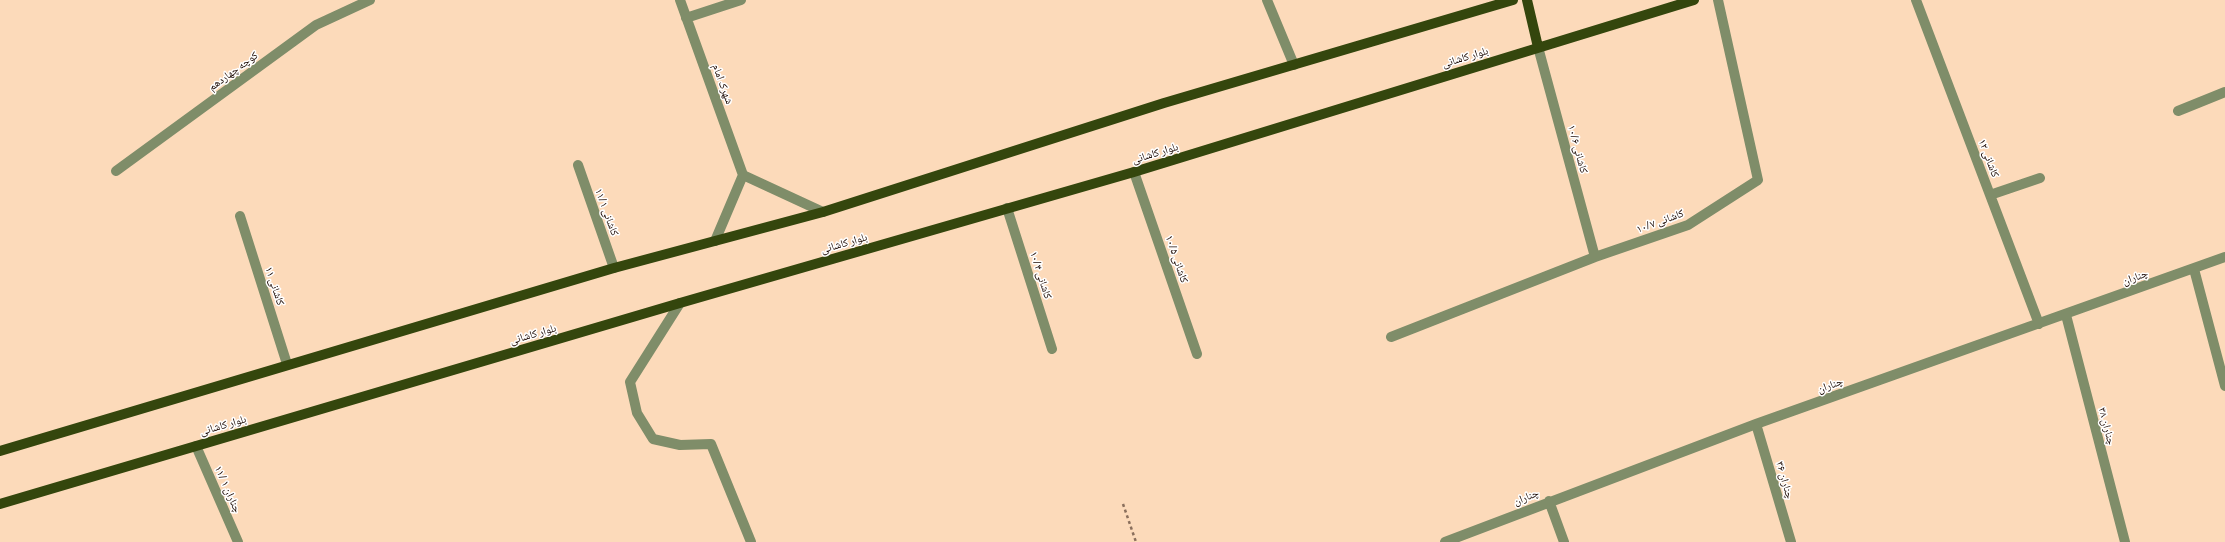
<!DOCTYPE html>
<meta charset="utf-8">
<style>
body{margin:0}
canvas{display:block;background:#fcdaba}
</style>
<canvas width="2225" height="542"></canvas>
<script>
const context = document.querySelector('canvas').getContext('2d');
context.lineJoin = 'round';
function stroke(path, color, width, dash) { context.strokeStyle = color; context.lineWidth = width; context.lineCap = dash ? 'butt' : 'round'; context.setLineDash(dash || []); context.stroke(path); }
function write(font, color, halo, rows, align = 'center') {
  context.font = font + ' Barlow,"Noto Naskh Arabic",sans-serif'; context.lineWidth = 3; context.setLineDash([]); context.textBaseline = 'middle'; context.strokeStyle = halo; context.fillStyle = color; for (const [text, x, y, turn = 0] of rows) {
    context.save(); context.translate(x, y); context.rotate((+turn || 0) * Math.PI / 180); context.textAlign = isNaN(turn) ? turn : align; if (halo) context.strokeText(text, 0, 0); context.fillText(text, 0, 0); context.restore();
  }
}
const path = new Path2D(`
 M1123 504 1136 542`);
const minor = new Path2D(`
 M680 0 743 175 715 241
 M1267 0 1294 65
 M1916 0 2039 324
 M686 18 741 0
 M1538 47 1595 257
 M2178 111 2225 92
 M578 165 614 268
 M116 171 316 25 370 0
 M1134 172 1197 354
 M743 175 823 212
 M1990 195 2040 178
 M1007 208 1052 349
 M240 216 287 364
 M2194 269 2225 386
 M680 303 630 382 637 413 653 439 680 445 711 444 751 542
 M2066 315 2125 542
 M1391 337 1595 257 1688 225 1758 180 1718 0
 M1756 424 1791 542
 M196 446 238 542
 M1549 501 1564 542
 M1445 542 1756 424 2225 257`);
const major = new Path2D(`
 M1527 0 1538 47
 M0 451 614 268 823 212 1164 103 1513 0
 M0 504 680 303 1134 172 1694 0`);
const streetNames = [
 ["بلوار کاشانی",1465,57,-17],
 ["کوچه چهاردهم",233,71,-36],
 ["شهرک امام",723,84,70],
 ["۱۰/۶ کاشانی",1578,149,75],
 ["بلوار کاشانی",1155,153,-17],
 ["کاشانی ۱۲",1989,158,69],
 ["۱۱/۱ کاشانی",607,212,70],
 ["۱۰/۷ کاشانی",1660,221,-20],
 ["بلوار کاشانی",844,243,-16],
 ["۱۰/۵ کاشانی",1177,259,71],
 ["۱۰/۴ کاشانی",1041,275,72],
 ["چناران",2135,277,-20],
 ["۱۱ کاشانی",275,286,72],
 ["بلوار کاشانی",533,334,-16],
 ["چناران",1830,385,-20],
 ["بلوار کاشانی",223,425,-16],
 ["چناران ۳۸",2107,426,75],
 ["چناران ۳۶",1785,480,74],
 ["چناران ۱ /۱۱",228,489,66],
 ["چناران",1526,497,-22]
];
stroke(path, '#8a6f5c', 2.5, [3, 3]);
stroke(minor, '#7f8d69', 10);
stroke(major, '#34460d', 10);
write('11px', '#1a0700', '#fff', streetNames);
</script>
